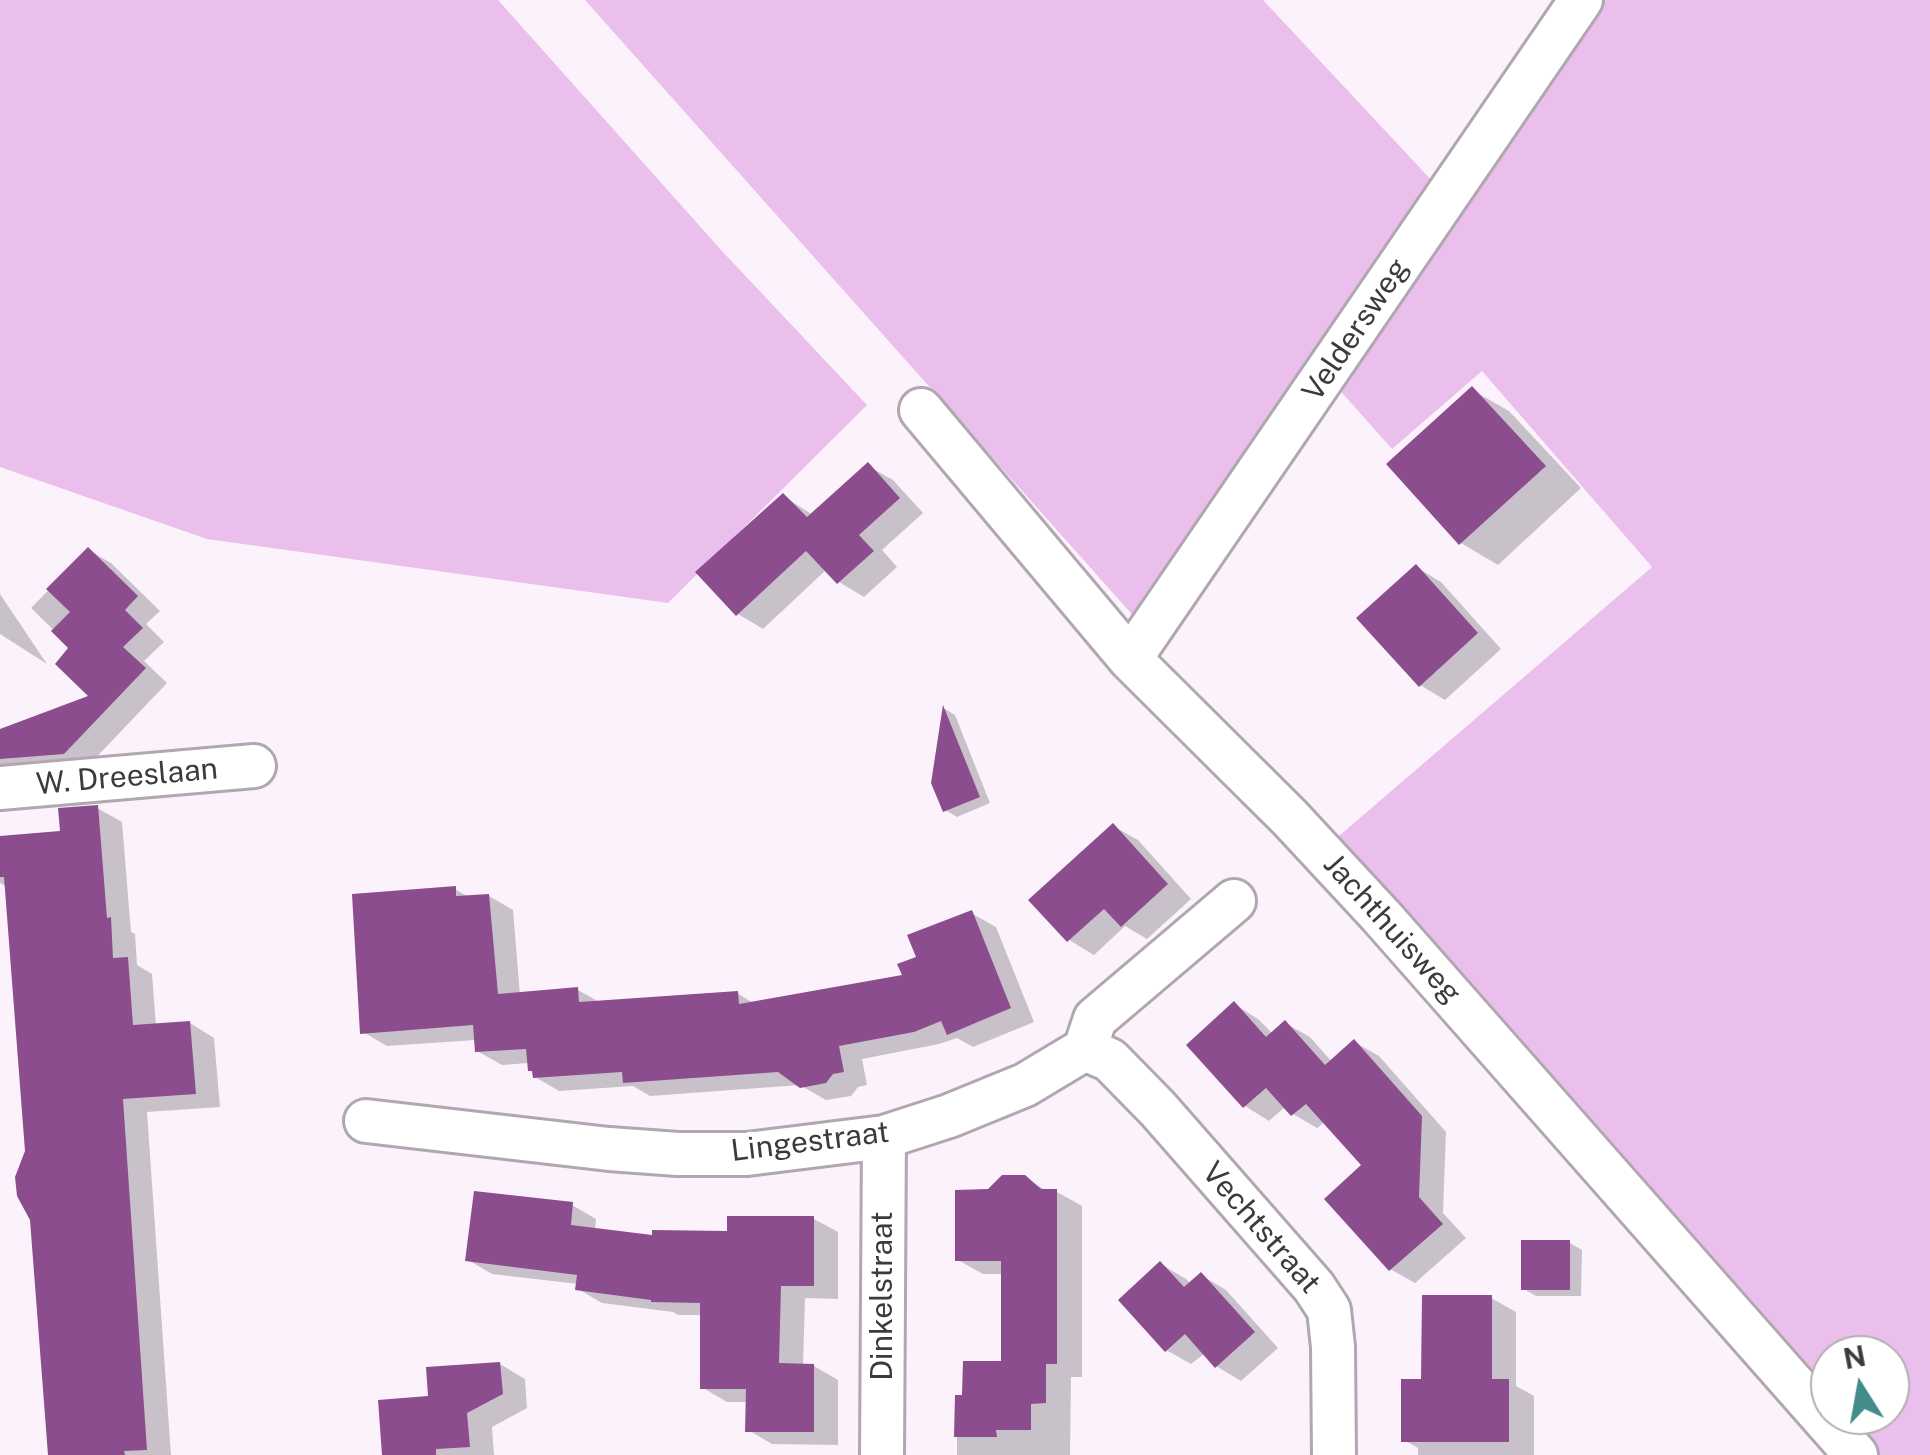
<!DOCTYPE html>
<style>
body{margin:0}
#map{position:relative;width:1930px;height:1455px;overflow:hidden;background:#fcf2fc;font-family:"Public Sans",sans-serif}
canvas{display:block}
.north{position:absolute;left:1810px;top:1335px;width:100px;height:100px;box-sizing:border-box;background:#fff;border:2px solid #b1b0b1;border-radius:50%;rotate:349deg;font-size:28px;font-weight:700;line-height:40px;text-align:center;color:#3d393d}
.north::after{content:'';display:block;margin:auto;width:35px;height:45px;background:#448c8b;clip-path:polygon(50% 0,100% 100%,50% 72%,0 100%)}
</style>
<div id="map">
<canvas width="1930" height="1455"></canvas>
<div class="north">N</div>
</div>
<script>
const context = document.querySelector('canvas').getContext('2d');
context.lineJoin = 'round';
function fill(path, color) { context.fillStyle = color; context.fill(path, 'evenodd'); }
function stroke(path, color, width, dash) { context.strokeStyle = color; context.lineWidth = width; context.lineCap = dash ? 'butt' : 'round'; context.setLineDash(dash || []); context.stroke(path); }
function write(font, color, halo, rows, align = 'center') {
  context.font = font + ' "Public Sans",sans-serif'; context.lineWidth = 10; context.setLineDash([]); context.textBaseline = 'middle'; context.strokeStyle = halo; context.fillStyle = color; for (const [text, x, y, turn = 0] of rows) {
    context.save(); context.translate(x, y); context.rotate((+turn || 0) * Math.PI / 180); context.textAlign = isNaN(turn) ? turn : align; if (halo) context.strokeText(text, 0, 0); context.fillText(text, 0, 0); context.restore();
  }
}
const green = new Path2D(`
 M0 0H498L722 251 867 405 668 603 207 539 0 467Z
 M585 0H1263L1436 185 1137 620Z
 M1602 0H1930V1455H1878L1843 1415H1890V1355H1830V1401L1332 842 1652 567 1482 371 1392 449 1336 386Z`);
const shadow = new Path2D(`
 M1472 390 1509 411 1581 488 1498 565 1461 543 1390 465Z
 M868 466 893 480 923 513 882 550 897 567 864 597 839 582 827 569 763 629 738 614 783 496 813 515Z
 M88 550 111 563 160 611 146 624 164 642 144 661 167 683 88 766 0 773V732L93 697 72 648 31 608Z
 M1416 567 1441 582 1501 649 1445 700 1420 685Z
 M0 594 47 664 0 634Z
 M945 709 955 715 990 803 957 817 945 810 934 782Z
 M97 808 122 822 131 932 135 934 137 965 152 974 156 1026 190 1023 214 1038 220 1107 147 1112 171 1455H50L7 887 0 883V843L63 833Z
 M1113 826 1138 840 1191 899 1147 939 1125 926 1094 955 1069 940Z
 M455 889 470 898 489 896 513 910 520 995 578 990 601 1003 737 993 755 1004 905 976 919 958 971 913 996 927 1034 1022 973 1047 957 1038 939 1044 862 1059 867 1085 858 1087 851 1096 826 1100 800 1085 650 1096 633 1086 559 1091 535 1077V1073L530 1070 529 1063 502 1065 477 1051 476 1040 387 1046 363 1032Z
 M1234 1004 1258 1019 1273 1034 1285 1023 1310 1037 1332 1062 1354 1042 1379 1056 1446 1132 1443 1213 1466 1238 1415 1283 1390 1269 1365 1166 1325 1122 1317 1128 1293 1114 1286 1106 1269 1121 1245 1106 1190 1045Z
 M1024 1178 1049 1192H1057L1082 1206V1377H1071L1070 1455H957V1398L965 1397 1004 1363V1274H983L958 1260 989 1192Z
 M572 1205 596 1219 595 1231 655 1238 729 1234 814 1219 838 1232V1299L805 1298 803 1366H814L838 1380V1445L772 1444 748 1430V1402H727L703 1388V1315H678L673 1312 602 1303 578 1289V1284L492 1274 468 1260Z
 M1570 1243 1582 1250 1581 1296H1536L1524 1289Z
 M1161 1264 1186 1279 1191 1284 1201 1275 1226 1290 1278 1348 1241 1381 1216 1366 1205 1353 1191 1364 1166 1350Z
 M1491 1298 1516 1312V1386L1534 1396V1455H1418V1448L1404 1440 1424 1382Z
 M500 1364 525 1379 527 1408 492 1427 494 1455H384L431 1399Z`);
const building = new Path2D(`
 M1472 386 1546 466 1459 545 1386 464Z
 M868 462 900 498 859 535 874 551 837 584 806 551 736 616 695 572 783 493 807 517Z
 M88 547 138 596 125 610 143 628 123 647 146 668 64 754 0 759V729L88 696 55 664 68 648 51 631 70 612 46 589Z
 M1416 564 1478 633 1419 687 1356 618Z
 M943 705 980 797 943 812 931 783Z
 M98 805 107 918 111 917 113 958 128 957 133 1025 190 1021 196 1094 123 1099 147 1450 124 1451 125 1455H48L30 1220 17 1196 15 1177 25 1151 4 877H0V836L60 831 58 808Z
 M1113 823 1168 884 1121 927 1104 909 1067 942 1028 900Z
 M456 886V896L489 894 498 994 578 987 579 1002 738 991 739 1004 902 975 897 964 916 957 907 935 972 910 1011 1008 947 1035 941 1021 914 1032 839 1046 844 1072 833 1074 826 1083 800 1088 778 1072 623 1083 622 1072 533 1078 532 1071H528L526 1049 475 1052 473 1025 360 1034 352 894Z
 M1234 1001 1266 1037 1285 1020 1325 1065 1354 1039 1422 1116 1419 1197 1443 1224 1389 1271 1324 1199 1361 1165 1306 1104 1291 1116 1266 1088 1243 1108 1186 1045Z
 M1002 1175H1025L1041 1189H1057V1364H1046V1403L1031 1404V1430H996L997 1437H954L955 1395H962L963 1361H1001V1261H955V1190L988 1189Z
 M474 1191 573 1202 571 1225 652 1235V1230L727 1231V1216H814V1286H781L779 1363 814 1364V1432H745L746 1389H700V1303L651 1302V1300L575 1290 577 1275 465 1261Z
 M1521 1240H1570V1290H1521Z
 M1160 1261 1184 1287 1201 1272 1255 1332 1215 1368 1185 1334 1165 1352 1118 1300Z
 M1422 1295H1492V1379H1509V1442H1401V1379H1421Z
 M500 1362 503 1394 467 1413 470 1447 436 1449V1455H382L378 1400 428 1396 426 1367Z`);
const minor = new Path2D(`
 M921 410 1130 659 1290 818 1381 916 1856 1455
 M1130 659 1581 0
 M0 788 254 766
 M1085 1049 1110 1060 1158 1109 1314 1287 1329 1310 1333 1347 1334 1455
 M366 1121 609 1149 678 1154H747L884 1137 949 1116 1025 1085 1085 1049 1095 1019 1234 901
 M882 1455 884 1137`);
const streetNames = [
 ["Veldersweg",1356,330,-56],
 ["W. Dreeslaan",127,777,-5],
 ["Jachthuisweg",1392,929,48],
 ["Lingestraat",810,1142,-7],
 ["Vechtstraat",1261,1228,49],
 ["Dinkelstraat",883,1296,-90]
];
fill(green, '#ebbfeb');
fill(shadow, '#0003');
fill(building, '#8b4d8d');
stroke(minor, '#b0a7b0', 48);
stroke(minor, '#fff', 42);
write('30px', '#3d393d', '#fff', streetNames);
</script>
